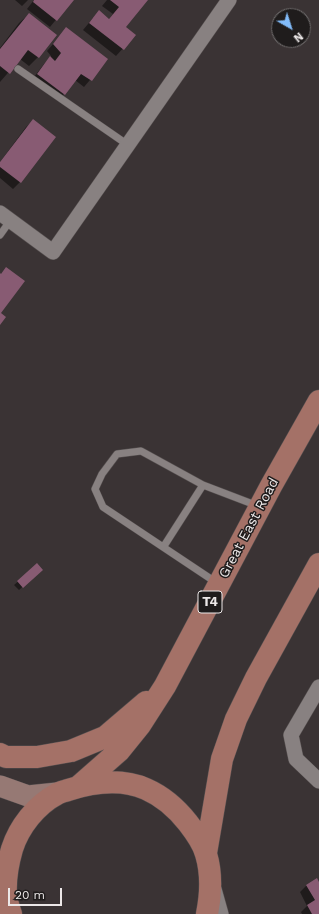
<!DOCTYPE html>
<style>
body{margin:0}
#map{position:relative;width:319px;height:914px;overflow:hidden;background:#3a3334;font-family:"Work Sans",sans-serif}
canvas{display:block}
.north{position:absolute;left:271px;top:8px;width:40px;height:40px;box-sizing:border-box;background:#1f1c1c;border:1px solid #716e6e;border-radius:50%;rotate:141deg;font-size:11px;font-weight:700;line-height:16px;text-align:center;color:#ece8e8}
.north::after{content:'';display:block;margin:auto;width:14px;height:18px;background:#82bcfa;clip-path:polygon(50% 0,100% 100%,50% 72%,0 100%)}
.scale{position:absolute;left:8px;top:888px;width:54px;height:18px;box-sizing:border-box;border:2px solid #ece8e8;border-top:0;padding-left:5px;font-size:12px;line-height:14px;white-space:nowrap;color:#ece8e8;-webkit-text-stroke:3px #1f1c1c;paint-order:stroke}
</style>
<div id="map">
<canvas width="319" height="914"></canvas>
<div class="north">N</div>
<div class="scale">20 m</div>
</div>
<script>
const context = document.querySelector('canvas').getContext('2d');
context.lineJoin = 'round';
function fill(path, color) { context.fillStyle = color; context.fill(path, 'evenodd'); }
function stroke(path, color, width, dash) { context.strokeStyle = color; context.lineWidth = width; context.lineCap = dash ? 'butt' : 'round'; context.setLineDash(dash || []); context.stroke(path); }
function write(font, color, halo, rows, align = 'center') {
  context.font = font + ' "Work Sans",sans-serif'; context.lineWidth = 3; context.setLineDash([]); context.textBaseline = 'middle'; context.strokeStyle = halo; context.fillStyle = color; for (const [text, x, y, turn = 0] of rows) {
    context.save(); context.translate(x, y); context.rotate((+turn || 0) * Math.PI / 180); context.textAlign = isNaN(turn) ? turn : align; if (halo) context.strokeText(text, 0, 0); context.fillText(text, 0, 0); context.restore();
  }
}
const shadow = new Path2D(`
 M15 0H28L22 6Z
 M34 0H72L50 27 27 9Z
 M107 0H147L124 27 135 35 116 56 83 30 93 18 109 19 113 14 102 6Z
 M29 14 38 57 29 66 20 59 0 82V48L19 23Z
 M66 29 107 60 84 87 75 80 58 101 31 81 44 64 51 56 47 51Z
 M33 121 20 182 13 189 0 178V162L26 127Z
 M37 565 41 570 19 590 14 585Z
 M317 880 319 884V914H302L301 912 307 906 300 892 306 886Z`);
const building = new Path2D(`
 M34 0H74L57 21 33 2Z
 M110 0H148L126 27 136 35 124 50 89 23 99 10 109 19 119 7Z
 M29 13 57 35 39 58 28 50 10 74 0 66V49Z
 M66 27 108 59 92 81 81 74 65 95 37 74 50 56 55 61 61 53 53 44Z
 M33 119 56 137 21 183 0 167V162Z
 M6 267 25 281 1 313 6 317 0 325V273L1 274Z
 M37 563 43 570 23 588 17 581Z
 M317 878 319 882V914H312L307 905 315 900 306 885Z`);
const service = new Path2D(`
 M18 69 128 145
 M0 235 10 221
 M164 546 203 485
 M217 583 103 507 95 489 102 474 117 454 141 451 203 485 258 506`);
const minor = new Path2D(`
 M0 213 53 252 229 0
 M319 687 291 735 296 759 319 781
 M214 889 221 914`);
const secondary = new Path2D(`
 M0 786 28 796 57 793`);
const primary = new Path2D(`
 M0 754 6 757H37L71 751 105 737 146 702
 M78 787 119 751 140 725 165 686 271 486 319 401
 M206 853 222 759 236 719 256 678 319 564
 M11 914C9 908 6 900 6 894 5 878 8 863 12 849 19 827 36 805 57 794 60 792 65 791 68 790 93 782 121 778 146 789 162 796 177 809 188 823 195 832 203 843 206 854 212 874 211 894 207 914`);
const shields = [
 [210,602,24]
];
const shieldNames = [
 ["T4",210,602]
];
const streetNames = [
 ["Great East Road",249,528,-62]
];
fill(shadow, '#0007');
fill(building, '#885b73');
stroke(service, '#565050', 8);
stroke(minor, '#565050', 16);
stroke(secondary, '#565050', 22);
stroke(primary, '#565050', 23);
stroke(service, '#888181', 7);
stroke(minor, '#888181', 15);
stroke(secondary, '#967974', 21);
stroke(primary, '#a47167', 22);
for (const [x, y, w] of shields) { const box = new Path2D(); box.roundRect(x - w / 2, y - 11, w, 22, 3); context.fillStyle = '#1f1c1c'; context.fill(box); stroke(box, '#ece8e8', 1); }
write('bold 13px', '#ece8e8', null, shieldNames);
write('14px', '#ece8e8', '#1f1c1c', streetNames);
</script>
